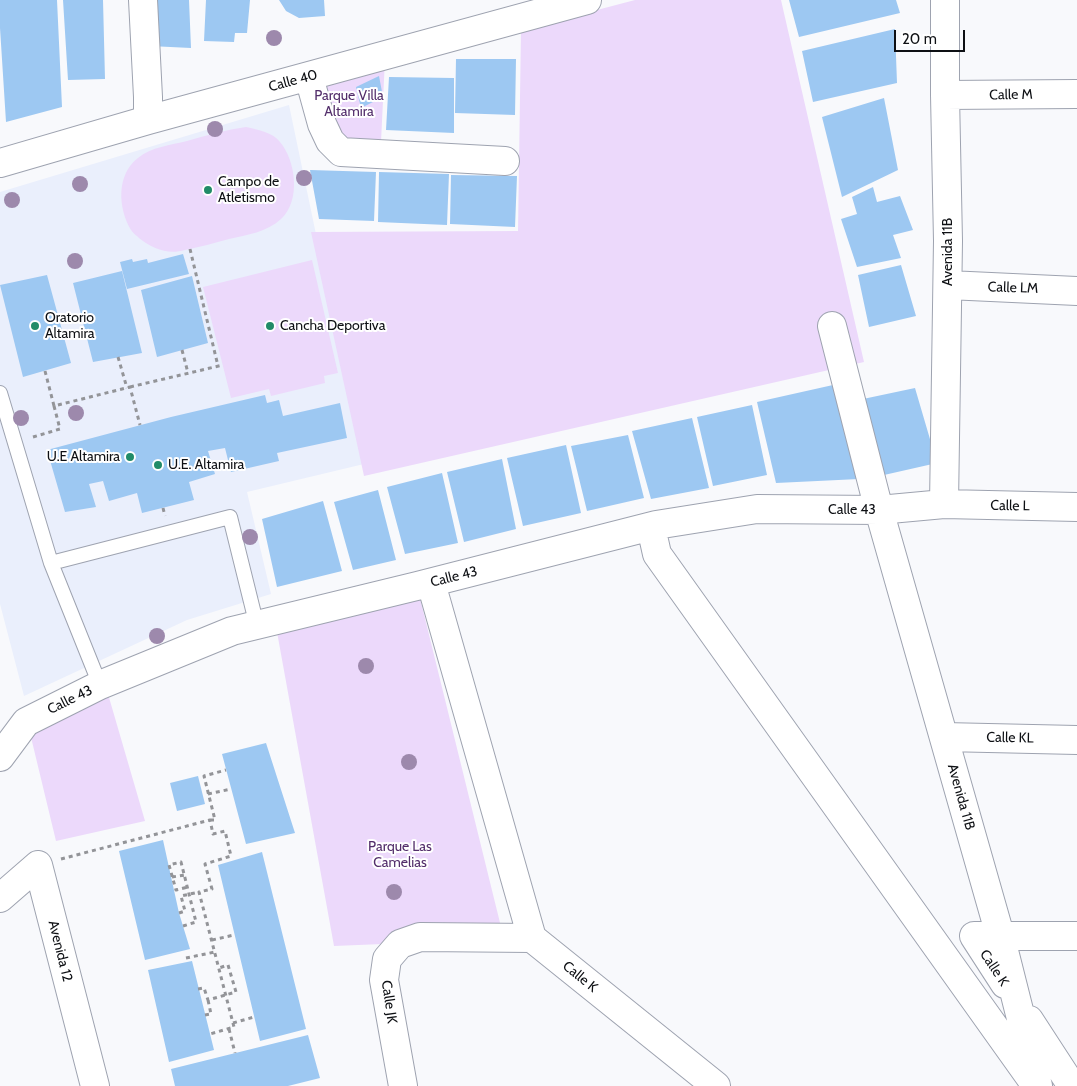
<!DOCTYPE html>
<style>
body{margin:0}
#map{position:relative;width:1077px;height:1086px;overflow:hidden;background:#f8f9fc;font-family:Cabin,sans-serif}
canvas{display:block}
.scale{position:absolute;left:894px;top:30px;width:71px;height:22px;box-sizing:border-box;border:2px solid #0e1014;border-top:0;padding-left:6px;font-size:15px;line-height:18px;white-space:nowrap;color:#0e1014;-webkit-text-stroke:4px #fff;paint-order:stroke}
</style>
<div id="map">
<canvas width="1077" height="1086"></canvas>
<div class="scale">20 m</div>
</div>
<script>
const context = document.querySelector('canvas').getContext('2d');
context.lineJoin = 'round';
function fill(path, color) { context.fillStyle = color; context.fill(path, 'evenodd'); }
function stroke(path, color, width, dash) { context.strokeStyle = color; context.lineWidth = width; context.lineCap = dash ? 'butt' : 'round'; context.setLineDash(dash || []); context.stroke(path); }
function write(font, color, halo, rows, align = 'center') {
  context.font = font + ' Cabin,sans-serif'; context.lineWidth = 4; context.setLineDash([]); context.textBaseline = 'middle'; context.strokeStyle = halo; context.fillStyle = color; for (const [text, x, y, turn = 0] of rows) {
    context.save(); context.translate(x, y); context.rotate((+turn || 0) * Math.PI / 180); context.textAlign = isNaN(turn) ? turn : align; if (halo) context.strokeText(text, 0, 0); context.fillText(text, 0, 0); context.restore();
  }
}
const built = new Path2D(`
 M289 105 364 464 247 492 271 594 187 620 24 696 0 604V192Z`);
const green = new Path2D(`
 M635 0H781L864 362 364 476 311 232 518 231 521 30Z
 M385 59 381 142 325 141 307 80Z
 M246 127C259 130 272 132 280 142 296 161 301 201 281 219 267 232 247 235 229 239 214 243 200 247 185 250 168 255 153 249 139 238 137 236 133 233 131 230 118 208 116 175 138 158 151 147 171 145 187 141 207 135 226 130 246 127Z
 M312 260 338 373 324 376 325 383 271 396 269 389 231 398 203 287Z
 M417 586 504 939 334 946 275 621Z
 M108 694 145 821 56 841 29 729Z`);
const building = new Path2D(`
 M0 0H57L62 107 6 122 0 28Z
 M63 0H103L105 79 68 80Z
 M146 0H189L191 48 150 46Z
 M206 0H250L247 33H235L234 42 204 41Z
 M279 0H324L325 16 299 18 286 11Z
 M789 0H896L900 13 799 37Z
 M895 29 897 83 813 102 802 51Z
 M456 59H516L515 115 455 113Z
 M379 76 383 97 361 108 356 87Z
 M389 77 454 78V133L386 130Z
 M884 98 898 170 842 197 822 117Z
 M310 170 376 172 374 221 319 219Z
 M379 172 449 174 447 225 378 222Z
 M451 175 517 176 515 227 450 224Z
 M873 187 877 202 900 196 913 230 893 235 901 258 857 267 841 219 857 214 852 197Z
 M183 254 189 274 127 289 120 262 132 259 133 262 147 259 148 263Z
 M901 265 916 316 869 327 858 275Z
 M122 271 142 353 93 362 73 283Z
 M47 275 71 363 23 377 0 285Z
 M192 276 208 343 157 357 141 290Z
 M833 385 859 479 776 483 757 402Z
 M915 388 937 463 884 475 863 399Z
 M265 395 267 403 279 400 283 416 340 403 347 438 277 453 279 461 231 472 225 448 208 451 215 474 189 482 194 500 142 513 137 493 109 501 103 481 89 484 96 507 65 512 47 450 171 417Z
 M752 405 767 475 713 486 697 417Z
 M692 418 709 488 651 499 632 431Z
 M628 435 644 498 587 511 571 446Z
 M566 445 581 513 523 526 507 458Z
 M502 459 516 529 464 542 447 472Z
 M442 473 458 543 405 554 387 487Z
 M378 490 396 560 353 570 334 502Z
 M323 501 342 571 277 587 262 519Z
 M266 743 295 833 246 844 222 754Z
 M198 776 205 804 177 811 170 783Z
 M163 840 179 913 190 949 145 960 119 851Z
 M262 852 306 1029 260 1041 218 865Z
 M192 961 214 1050 169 1062 148 970Z
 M308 1035 320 1078 288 1086H175L171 1069Z`);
const path = new Path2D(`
 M190 249 218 366
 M182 350 188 373
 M118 357 127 388
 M45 371 54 406
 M130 387 223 365
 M33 437 60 429 54 406 130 387 140 425
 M163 508 165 516
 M208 794 231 789
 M210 820H215L204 776 226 770
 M61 859 210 820 213 834 225 831 231 856 205 864 212 889 199 892 234 1027 210 1034
 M172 877 185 875
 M179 913 185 911 181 896 199 892
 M183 926 196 922 181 862 169 865 176 890 188 887
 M212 940 234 935
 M186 958 215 952
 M198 989 204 988 208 1000 236 992 228 965 219 968
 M205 1015 211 1014 208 1000
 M233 1023 254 1017
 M229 1029 235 1053`);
const lane = new Path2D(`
 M0 393 51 563 230 517 257 626
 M51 563 100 685`);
const street = new Path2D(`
 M143 0 148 97V120
 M309 77 322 124 330 141 341 152 505 161
 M945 95 1077 94
 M0 163 148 120 587 0
 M948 285 1077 291
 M832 326 879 510 1000 935 1038 1086
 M944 504 948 241 945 95V0
 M651 527 657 554 1030 1077
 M431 583 532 938
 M944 737 1077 740
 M0 757 26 722 100 685 232 631 417 586 656 525 757 509 879 510 944 504 1077 507
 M0 898 38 865 95 1086
 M1005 984 974 936H1077
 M1029 1020 1072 1086
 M403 1086 384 980 387 959 400 944 420 937 532 938 716 1086`);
const trees = [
 [274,38],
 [215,129],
 [304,178],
 [80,184],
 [12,200],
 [75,261],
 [76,413],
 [21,418],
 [250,537],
 [157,636],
 [366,666],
 [409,762],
 [394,892]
];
const markers = [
 [208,190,5,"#218b68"],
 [35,326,5,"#218b68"],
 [270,326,5,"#218b68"],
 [130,457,5,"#218b68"],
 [158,465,5,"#218b68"]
];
const streetNames = [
 ["Calle 40",293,81,-15],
 ["Calle M",1011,95,-1],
 ["Avenida 11B",948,252,-90],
 ["Calle LM",1013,288,2],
 ["Calle L",1010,506,1],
 ["Calle 43",852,510],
 ["Calle 43",454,577,-14],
 ["Calle 43",70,700,-26],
 ["Calle KL",1010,738,1],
 ["Avenida 11B",961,797,74],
 ["Avenida 12",60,951,76],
 ["Calle K",994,968,57],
 ["Calle K",580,977,39],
 ["Calle JK",389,1002,82]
];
const parkNames = [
 ["Parque Villa",349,96],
 ["Altamira",349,112],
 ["Parque Las",400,847],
 ["Camelias",400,863]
];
const poiNames = [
 ["Campo de",218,182],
 ["Atletismo",218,198],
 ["Oratorio",45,318],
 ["Altamira",45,334],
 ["Cancha Deportiva",280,326],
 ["U.E Altamira",120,457,"right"],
 ["U.E. Altamira",168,465]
];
fill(built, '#eaeffc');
fill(green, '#ecd9fb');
fill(building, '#9dc8f2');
stroke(lane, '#9ea3b0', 16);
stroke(street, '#9ea3b0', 30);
stroke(path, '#939498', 3, [4, 4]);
stroke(lane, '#fff', 14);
stroke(street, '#fff', 28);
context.fillStyle = '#9d89ac';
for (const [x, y] of trees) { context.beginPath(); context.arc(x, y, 8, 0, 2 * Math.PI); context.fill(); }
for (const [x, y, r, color] of markers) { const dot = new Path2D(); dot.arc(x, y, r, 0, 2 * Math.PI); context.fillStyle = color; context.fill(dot); stroke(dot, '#fff', 2); }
write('14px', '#0e1014', '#fff', streetNames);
write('14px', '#532e6b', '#fff', parkNames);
write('14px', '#0e1014', '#fff', poiNames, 'left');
</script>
